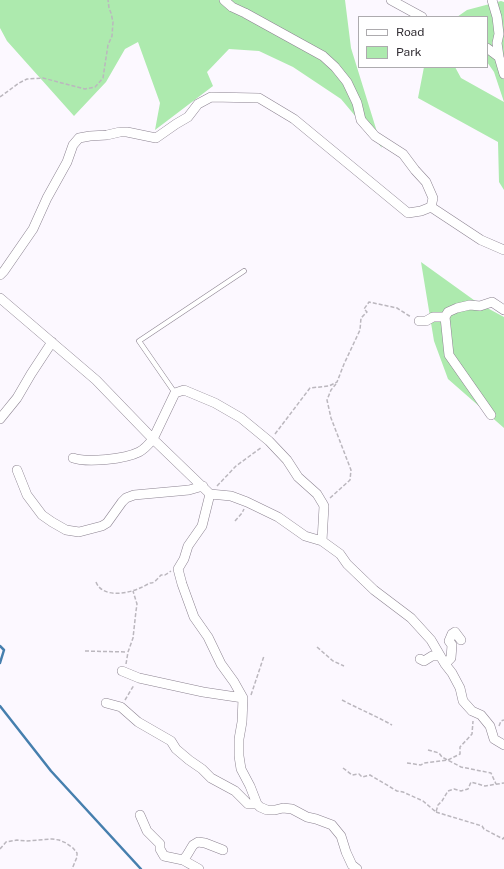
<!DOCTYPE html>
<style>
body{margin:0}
#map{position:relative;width:504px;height:869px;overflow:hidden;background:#fcf8ff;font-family:"Public Sans",sans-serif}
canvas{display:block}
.legend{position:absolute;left:358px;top:16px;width:130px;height:52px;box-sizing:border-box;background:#fff;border:1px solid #adabae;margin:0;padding:5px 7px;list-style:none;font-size:12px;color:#322e34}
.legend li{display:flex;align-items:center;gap:8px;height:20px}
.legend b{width:20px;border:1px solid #adabae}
</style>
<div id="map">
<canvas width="504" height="869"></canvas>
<ul class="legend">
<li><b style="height:5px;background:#fff"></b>Road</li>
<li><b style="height:11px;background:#adeaae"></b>Park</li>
</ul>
</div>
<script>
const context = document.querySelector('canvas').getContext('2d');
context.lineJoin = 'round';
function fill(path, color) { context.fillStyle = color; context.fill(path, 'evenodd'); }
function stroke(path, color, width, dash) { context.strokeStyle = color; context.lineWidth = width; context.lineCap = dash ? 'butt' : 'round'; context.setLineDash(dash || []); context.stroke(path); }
const green = new Path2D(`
 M0 0H345L351 48 382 148 341 99 293 67 259 51 229 49 207 72 213 86 155 130 160 103 138 42 125 49 106 82 74 116 7 41 0 28Z
 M501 1 504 2V190L499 182 498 142 418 98 424 67H455L461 78 504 102 494 72 487 62V17H457L467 10Z
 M421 262 478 303 504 317V428L448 379 434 341Z`);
const stream = new Path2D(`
 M0 646 4 650 0 663
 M0 706 51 771 141 869`);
const path = new Path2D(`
 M0 97 19 83 27 79 43 78 85 89 95 87 103 78 104 71 108 45 112 36 113 22 111 13 109 8 108 0
 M275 434 310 388 329 386 337 382 344 364 360 330 361 318 367 312 364 309 369 302 397 308 411 317
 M217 486 236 466 262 447
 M330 498 350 480 351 470 331 418 327 400 331 390 336 384
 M235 521 242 513 244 509
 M96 582C102 598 127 594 140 588 143 587 146 585 148 584 151 582 151 584 154 582 157 580 159 577 161 575H165L171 571
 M317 647 333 661 344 666
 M85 651 127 652
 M126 664 128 652 133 638 136 611 137 604 133 591
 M251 695 264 656
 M125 700 134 685
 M342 700C359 709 376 716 392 725
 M499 726 501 721 504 720
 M428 750 439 753 442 757 461 767 491 773 496 784
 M407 763 421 765 424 763 448 760 460 754V747L472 734 473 721
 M343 768 352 775 359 774 362 777 370 775 397 791 403 792 423 801 436 812 438 805 442 801 448 791 454 789 461 791 468 789 471 782 485 786 504 783
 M436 812 482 826 484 829 503 839 504 837
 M0 849 6 842 17 840 26 841 52 839 59 840 66 843 73 848 77 853V857L72 869`);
const lane = new Path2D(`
 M175 393 139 341 244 271`);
const street = new Path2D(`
 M391 0 422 17
 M492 0 497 17 499 34 497 43 499 57 504 74
 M487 48 499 57
 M431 207 481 240 504 250
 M0 275 4 271 33 229 47 198 67 162 73 145 79 138 90 136 107 135 120 132H127L156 138 176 124 188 117 198 104 211 97 259 98 294 119 408 213 421 211 431 207 433 198 426 182 415 170 403 154 375 136 361 120 357 103 347 82 335 67 323 56 245 13 232 7 224 0
 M0 298 96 380 153 439 175 393 184 390 215 403 241 418 269 441 287 460 298 477 317 494 323 504 324 506 322 541
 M445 317 449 355 491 415
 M419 321H426L433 317H445L448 312 457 308 470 305 480 306 492 302 504 310
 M0 419 17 398 31 374 52 342
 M73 458C88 463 125 459 139 452 145 449 149 444 153 439L210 494 231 496 247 502 278 517 305 536 322 541 340 554 347 564 374 590 411 618 431 640 445 664 452 673 460 688 463 701 472 711 481 715 490 726 494 739 504 745
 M17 470 27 495 42 515 52 522 66 530 79 532 102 526 107 523 122 502 126 498 134 495 189 490 203 486
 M210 494 202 526 188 546 184 559 178 569 182 584 194 617 208 637 221 664 234 682 243 698 242 722 239 739V756L241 769 250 786 257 804 260 807 267 810H275L283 808 292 809 307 817 316 819 332 825 341 836 346 852 352 865 357 869
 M420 659 424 661 432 656H440
 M445 664 451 658 452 645 449 641 452 634 455 632 461 640
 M122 671 139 678 203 692 243 698
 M106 703 121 707 138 722 171 741 176 749 189 760 202 769 211 778 235 791 248 804H257
 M140 815 147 831 160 844V849L164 856 183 860 199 869
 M183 860 187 855 193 845 198 842 205 843 223 850`);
fill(green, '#adeaae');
stroke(stream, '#467fae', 2.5);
stroke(lane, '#8c8391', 5.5);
stroke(street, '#8c8391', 10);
stroke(path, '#bbb7be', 1.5, [4, 2]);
stroke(lane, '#fff', 4.5);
stroke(street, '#fff', 9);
</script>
